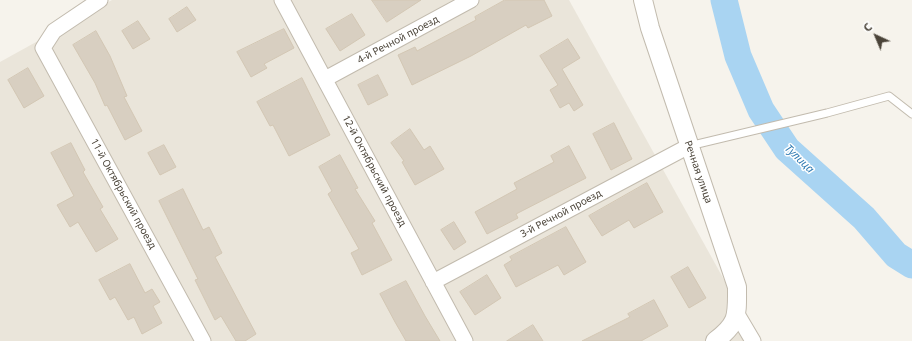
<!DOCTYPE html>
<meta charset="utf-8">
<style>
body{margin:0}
#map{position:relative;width:912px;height:341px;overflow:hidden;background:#f6f3ec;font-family:"Noto Sans",sans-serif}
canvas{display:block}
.north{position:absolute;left:856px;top:16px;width:40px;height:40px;-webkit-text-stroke:3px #fff;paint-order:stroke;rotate:316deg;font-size:11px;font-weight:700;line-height:16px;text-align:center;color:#4b4439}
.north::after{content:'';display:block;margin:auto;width:14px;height:18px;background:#4b4439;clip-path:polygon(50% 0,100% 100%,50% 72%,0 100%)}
</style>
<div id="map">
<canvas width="912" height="341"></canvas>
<div class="north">С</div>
</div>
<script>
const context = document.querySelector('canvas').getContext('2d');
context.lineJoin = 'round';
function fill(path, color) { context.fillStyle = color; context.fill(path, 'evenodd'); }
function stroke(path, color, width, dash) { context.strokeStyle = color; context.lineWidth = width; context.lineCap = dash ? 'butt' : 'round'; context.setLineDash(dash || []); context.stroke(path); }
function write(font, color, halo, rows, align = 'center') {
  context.font = font + ' "Noto Sans",sans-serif'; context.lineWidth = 3; context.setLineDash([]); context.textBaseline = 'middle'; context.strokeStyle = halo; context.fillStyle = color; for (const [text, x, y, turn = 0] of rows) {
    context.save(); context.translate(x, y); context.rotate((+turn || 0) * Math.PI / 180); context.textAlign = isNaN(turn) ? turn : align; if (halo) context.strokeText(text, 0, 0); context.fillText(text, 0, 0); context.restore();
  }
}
const residential = new Path2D(`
 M112 0H569L758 341H0V62Z`);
const river = new Path2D(`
 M724 0 738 56 761 110 787 149 864 218 896 255 912 265`);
const building = new Path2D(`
 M372 0H421L387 22Z
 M505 0H544L552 16 528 28 526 25 471 56 412 85 398 55 415 47 417 51 476 20 475 17Z
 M187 7 196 20 177 32 169 19Z
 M352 14 365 35 340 51 326 29Z
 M138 21 150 39 133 49 122 31Z
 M284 29 294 48 264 64 267 68 251 77 237 52Z
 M96 31 110 56 127 96 124 97 142 131 125 140 107 105 105 106 95 83 73 45Z
 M568 39 580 58 562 69 583 105 574 111 569 103 560 108 550 90 558 85 540 56Z
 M28 68 44 96 24 108 8 80Z
 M378 75 388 95 368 105 358 85Z
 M302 78 330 135 289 156 273 125 270 126 257 102Z
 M614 123 632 159 611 170 593 134Z
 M410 129 424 150 430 146 444 169 415 185 402 162 404 161 391 143Z
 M71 143 85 170 83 172 103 207 100 209 118 239 96 252 78 222 70 227 57 205 74 196 51 153Z
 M164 145 176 167 160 175 148 153Z
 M569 146 586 178 516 214 518 218 487 234 475 212 517 189 514 183 554 162 551 156Z
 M340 155 358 188 355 189 375 221 372 223 392 260 362 275 351 253 359 249 328 194 332 191 319 167Z
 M647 183 663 212 634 228 629 220 602 236 589 216Z
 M183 189 203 230 209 227 222 253 215 257 256 334 245 341H236L221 316 215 320 195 280 198 279 159 201Z
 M454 222 466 242 454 250 441 230Z
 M566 227 586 262 564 275 558 265 516 287 504 265 512 260 510 257Z
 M130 264 145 293 152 289 160 302 153 306 162 323 142 334 134 317 128 320 115 297 110 300 99 280Z
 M688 267 706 298 689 308 671 277Z
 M487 275 501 298 475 315 460 292Z
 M406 281 425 316 440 341H406L395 322 380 294Z
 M654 300 668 326 641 341H582L630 317 628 314Z
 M533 325 543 341H507Z`);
const service = new Path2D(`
 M689 146 827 113 889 96 912 114`);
const minor = new Path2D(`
 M100 0 54 31 43 48 203 341
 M282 0 465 341
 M325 79 471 0
 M433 282 689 146
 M737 314 753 341`);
const tertiary = new Path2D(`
 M643 0 650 28 737 287C737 315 739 323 715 341`);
const streetNames = [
 ["4-й Речной проезд",398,40,-28],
 ["12-й Октябрьский проезд",374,171,62],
 ["Речная улица",698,172,71],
 ["11-й Октябрьский проезд",123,194,61],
 ["3-й Речной проезд",561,214,-28]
];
const waterNames = [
 ["Тулица",799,159,44]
];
fill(residential, '#eae5da');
stroke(river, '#a9d4f2', 27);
fill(building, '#d8cfc1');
stroke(building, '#d3c7b4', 1);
stroke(service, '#c2bbae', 9);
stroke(minor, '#c2bbae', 17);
stroke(tertiary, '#c2bbae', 20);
stroke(service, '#fff', 7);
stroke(minor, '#fff', 15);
stroke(tertiary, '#fff', 18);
write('10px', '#4b4439', '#fff', streetNames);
write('italic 11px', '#2e7ab2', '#fff', waterNames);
</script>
